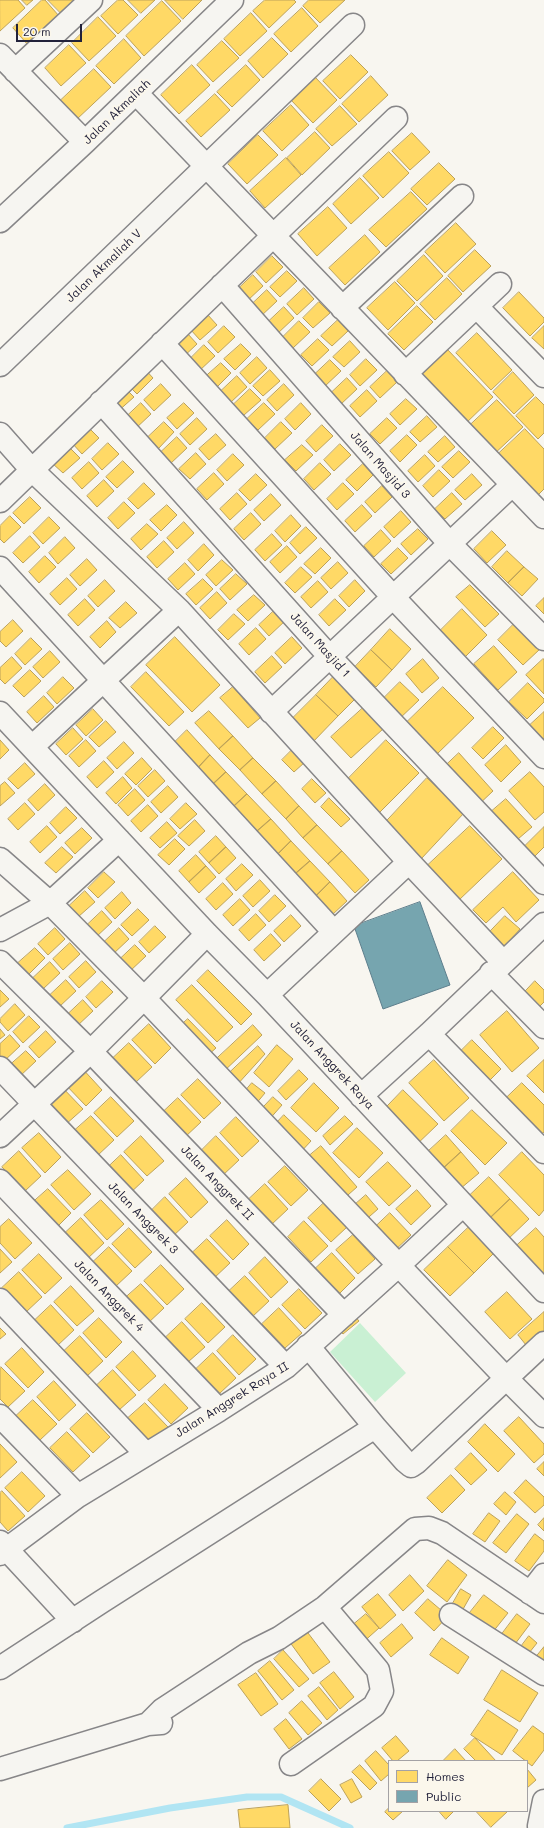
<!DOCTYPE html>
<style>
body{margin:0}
#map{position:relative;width:544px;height:1828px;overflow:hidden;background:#f8f6f0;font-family:Mali,sans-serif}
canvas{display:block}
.legend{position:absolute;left:388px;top:1760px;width:140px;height:52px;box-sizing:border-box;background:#fbf7ec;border:1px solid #a4a2a5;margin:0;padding:5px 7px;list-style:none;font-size:12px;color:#22223b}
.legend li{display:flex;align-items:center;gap:8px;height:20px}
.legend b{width:20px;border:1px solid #a4a2a5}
.scale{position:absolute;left:16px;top:24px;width:66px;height:18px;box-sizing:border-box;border:2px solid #22223b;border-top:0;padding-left:5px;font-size:12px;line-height:14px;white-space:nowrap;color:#22223b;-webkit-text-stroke:3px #fbf7ec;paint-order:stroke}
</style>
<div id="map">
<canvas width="544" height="1828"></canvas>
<ul class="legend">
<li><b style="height:11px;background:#ffd966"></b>Homes</li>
<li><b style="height:11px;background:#76a5af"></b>Public</li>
</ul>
<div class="scale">20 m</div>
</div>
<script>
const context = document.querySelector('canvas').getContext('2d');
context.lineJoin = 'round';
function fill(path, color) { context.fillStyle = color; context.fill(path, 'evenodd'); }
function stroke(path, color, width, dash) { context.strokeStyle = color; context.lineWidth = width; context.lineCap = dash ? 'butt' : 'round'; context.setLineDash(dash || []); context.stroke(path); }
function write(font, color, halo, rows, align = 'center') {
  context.font = font + ' Mali,sans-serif'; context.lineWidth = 4; context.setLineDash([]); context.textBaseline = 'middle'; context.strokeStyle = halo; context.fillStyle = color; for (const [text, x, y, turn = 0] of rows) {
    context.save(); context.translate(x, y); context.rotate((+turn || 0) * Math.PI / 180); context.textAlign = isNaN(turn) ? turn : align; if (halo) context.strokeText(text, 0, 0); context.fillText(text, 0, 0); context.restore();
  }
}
const green = new Path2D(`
 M360 1323 406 1373 375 1402 330 1352Z`);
const homes = new Path2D(`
 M0 0H18L25 8 0 31Z
 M22 0H33L27 5Z
 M42 0H45L59 16 28 45 13 28Z
 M48 0H75L61 13Z
 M118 0H123L138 15 118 34 101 16Z
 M128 0H155L141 13Z
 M165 0H202L183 19Z
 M265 0H294L296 2 269 28 253 11Z
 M309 0H345L320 23 303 6Z
 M162 1 181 21 144 56 126 36Z
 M302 8 318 26 291 52 274 34Z
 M251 13 267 31 240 56 224 39Z
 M98 17 116 36 89 61 72 43Z
 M272 38 288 54 263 78 248 61Z
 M124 39 141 58 114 84 96 66Z
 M222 41 239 58 213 82 197 65Z
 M69 45 86 63 61 86 45 68Z
 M351 55 368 72 340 99 323 81Z
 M192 65 210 85 179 114 161 95Z
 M246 65 260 80 232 107 217 92Z
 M94 69 111 87 76 120 59 102Z
 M314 76 337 100 313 123 290 99Z
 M371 76 388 95 359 122 342 104Z
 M215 94 230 110 201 137 186 121Z
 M291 105 309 125 282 151 263 131Z
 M340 106 357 124 332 146 316 129Z
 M315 132 330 148 302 175 287 158Z
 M412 133 430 152 410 170 392 151Z
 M258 135 278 155 247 184 228 164Z
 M389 152 409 173 383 198 363 176Z
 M286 158 301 175 265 208 250 191Z
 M439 163 455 179 427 205 411 189Z
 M360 178 379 198 351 224 333 204Z
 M411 192 427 209 386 247 369 230Z
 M328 207 347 228 317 256 298 234Z
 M456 223 476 244 445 273 425 252Z
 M365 235 380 252 345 285 329 268Z
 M475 250 491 266 463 292 448 276Z
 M424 255 443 276 417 301 397 281Z
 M272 256 283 267 266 283 256 272Z
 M287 271 297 281 280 297 270 287Z
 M253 275 263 286 246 302 236 291Z
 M447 278 462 294 435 320 420 304Z
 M395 282 415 303 388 330 367 308Z
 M304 288 314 299 297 315 287 304Z
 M267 290 277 301 260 317 250 306Z
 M519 292 544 318V322L530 336 503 308Z
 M319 302 330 313 313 328 303 318Z
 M417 306 433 322 404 350 388 334Z
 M284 307 294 318 277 334 267 323Z
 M207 314 217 325 200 340 190 329Z
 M338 320 348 331 332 346 321 336Z
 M299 321 310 332 293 348 283 337Z
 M224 326 235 337 218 353 208 342Z
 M544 326V349L532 338Z
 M187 333 197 344 180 360 170 349Z
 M477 333 512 370 491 390 456 353Z
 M318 339 329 350 312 366 301 355Z
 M350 341 360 352 344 367 333 357Z
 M241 344 251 354 235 370 224 359Z
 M204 345 215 356 198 372 188 361Z
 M446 348 493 397 463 426 416 377Z
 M257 357 267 368 250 384 240 373Z
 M366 359 377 370 360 386 350 375Z
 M330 360 341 371 324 387 313 376Z
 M221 363 231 373 215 389 204 378Z
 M143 367 153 378 137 394 126 383Z
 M270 370 280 381 263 396 253 386Z
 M387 371 397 382 380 398 370 387Z
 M513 372 534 395 514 414 493 392Z
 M237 376 247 387 230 403 220 392Z
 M347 378 357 389 340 405 330 394Z
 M161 384 171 395 154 411 144 400Z
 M284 384 294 395 277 411 267 400Z
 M123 386 134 397 116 413 106 402Z
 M250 389 261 400 244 415 233 405Z
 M367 390 377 401 360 417 350 406Z
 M536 397 544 405V433L538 439 516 416Z
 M406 399 417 409 400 425 390 414Z
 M497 400 523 427 492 456 466 429Z
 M141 403 151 414 134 430 124 419Z
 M184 403 194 413 177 429 167 418Z
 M264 403 275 414 258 430 247 419Z
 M301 403 311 414 295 430 285 419Z
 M427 416 437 427 420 442 410 432Z
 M197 418 207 429 190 445 180 434Z
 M387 418 397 428 380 444 370 434Z
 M164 422 174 432 158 449 147 438Z
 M281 422 292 433 275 449 265 438Z
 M322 425 333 436 316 452 306 441Z
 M89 428 99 438 82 454 72 443Z
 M525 429 544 449V489L534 499 495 457Z
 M216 434 226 445 209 460 199 449Z
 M407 435 417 445 400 462 390 451Z
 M445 436 455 447 438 462 428 452Z
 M177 437 187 448 170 464 160 453Z
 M108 443 119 454 102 470 92 459Z
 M340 444 351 455 334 471 324 460Z
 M302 445 313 455 296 471 285 460Z
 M69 447 80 458 63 473 52 463Z
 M459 451 470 462 453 478 442 467Z
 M196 453 206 464 190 479 179 469Z
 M233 454 244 465 227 481 217 470Z
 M425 455 435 466 418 482 408 471Z
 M123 461 134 472 117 488 106 477Z
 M89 462 99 473 82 489 72 478Z
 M320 463 331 474 314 490 304 479Z
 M363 464 373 475 357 491 346 480Z
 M439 470 450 481 433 497 423 486Z
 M214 473 224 484 207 500 197 489Z
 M256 474 267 485 250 501 239 490Z
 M472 474 482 485 465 500 455 490Z
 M104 480 114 491 97 507 87 496Z
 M144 483 155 494 138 509 128 499Z
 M343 483 354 494 337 510 327 499Z
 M382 486 392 497 375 513 365 502Z
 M237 493 247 504 230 520 220 509Z
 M452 493 462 504 445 519 435 509Z
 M271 494 281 505 264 521 254 510Z
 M30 497 41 508 24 524 13 513Z
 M124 502 135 513 118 529 108 518Z
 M167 505 177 515 161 531 150 520Z
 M362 505 372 516 355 532 345 521Z
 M401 511 411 522 394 538 384 527Z
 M251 513 261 524 244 540 234 529Z
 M291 515 301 526 285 542 275 531Z
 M10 516 21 527 4 543 0 539V526Z
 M49 517 60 528 43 544 33 533Z
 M184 522 194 533 177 549 167 538Z
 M147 524 158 534 141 550 131 539Z
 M306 527 317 538 300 554 290 543Z
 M418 529 428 539 411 555 401 544Z
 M381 530 391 541 374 557 364 546Z
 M492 531 506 545 487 563 474 549Z
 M272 534 282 545 265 561 255 550Z
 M30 536 40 547 23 563 13 553Z
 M65 537 75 548 58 564 49 553Z
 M164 541 174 552 157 568 147 557Z
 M204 544 214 555 198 571 188 560Z
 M287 546 297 557 280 573 270 562Z
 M321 548 331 558 315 574 304 564Z
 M398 548 408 558 391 574 381 564Z
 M507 551 524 567 508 583 492 567Z
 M45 556 56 567 39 583 29 572Z
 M87 559 97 570 80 586 70 575Z
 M222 560 233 570 216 586 206 575Z
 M338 562 348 573 331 589 321 578Z
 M185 563 195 574 178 590 168 579Z
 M301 567 312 577 295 593 285 583Z
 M524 567 538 579 522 596 508 583Z
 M236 574 247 584 230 600 220 589Z
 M67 578 77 589 60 605 50 594Z
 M203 579 213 589 196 605 186 594Z
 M105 580 115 591 98 607 88 596Z
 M355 580 365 591 349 607 339 596Z
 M318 581 328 592 311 608 301 597Z
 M470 585 499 614 485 627 456 597Z
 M217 592 227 603 210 619 200 608Z
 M254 595 265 605 248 621 237 610Z
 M544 598V614L536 606Z
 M85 599 95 610 78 626 68 615Z
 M335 599 346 610 329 626 319 615Z
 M126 602 137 613 120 628 109 618Z
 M276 609 286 620 269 636 259 625Z
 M462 609 487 635 464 658 439 632Z
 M234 614 245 624 228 640 218 630Z
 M13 620 23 631 6 647 0 641V632Z
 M107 621 116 632 100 648 90 637Z
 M515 623 540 649 523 665 498 640Z
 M256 628 266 639 249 655 239 644Z
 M390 629 411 649 392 670 371 650Z
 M175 637 220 685 192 712 146 665Z
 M292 637 302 648 285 664 275 653Z
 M31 638 42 649 25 665 15 654Z
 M494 646 517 672 498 690 474 664Z
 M371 650 392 670 376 687 355 667Z
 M50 651 60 662 43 678 33 667Z
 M272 656 282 667 265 683 255 672Z
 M12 657 22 668 5 684 0 679V668Z
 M423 659 439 678 422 693 406 674Z
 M543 659H544V694L526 675Z
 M30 670 41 681 24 697 13 686Z
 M146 672 184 712 169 726 131 687Z
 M335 675 357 697 338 716 316 695Z
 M63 677 74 688 57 704 47 693Z
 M400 682 419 700 396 722 378 704Z
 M528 683 544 699V702L527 719 509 702Z
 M233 687 260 718 248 728 220 698Z
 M443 687 474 718 436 755 405 724Z
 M316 695 338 716 311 744 289 722Z
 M44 696 54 707 37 723 27 712Z
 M363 708 383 729 351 758 331 737Z
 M93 709 103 720 86 736 76 725Z
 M209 711 233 736 219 749 195 723Z
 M544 712V738L543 739 530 725Z
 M106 721 116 732 99 747 89 737Z
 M493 727 504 738 483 759 472 748Z
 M73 728 83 739 66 755 56 744Z
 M187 730 210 755 196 770 172 745Z
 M233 736 253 758 240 770 219 749Z
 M0 740 9 750 0 759Z
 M86 740 96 751 79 767 69 756Z
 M386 740 419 773 379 813 347 780Z
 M124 742 134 753 117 769 107 758Z
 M506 745 521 762 501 782 485 765Z
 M293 749 305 762 294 772 282 760Z
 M459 753 493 791 475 808 441 770Z
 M210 755 226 772 211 786 196 770Z
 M142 758 152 769 136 785 125 774Z
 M253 758 276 781 262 794 240 770Z
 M104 761 114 772 97 788 87 777Z
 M25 763 35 774 18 789 8 779Z
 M155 770 165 781 148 797 138 786Z
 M226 772 247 794 232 808 211 786Z
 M530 772 544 787V812L535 820 509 791Z
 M123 777 132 788 116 804 106 793Z
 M427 778 464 813 421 859 383 825Z
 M312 779 326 793 315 803 302 789Z
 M276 781 299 806 286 819 262 794Z
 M5 782 15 793 0 806V786Z
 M45 784 55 795 38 811 28 800Z
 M168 786 178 797 161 813 151 802Z
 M135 789 145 800 128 816 118 805Z
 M247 794 271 819 255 833 232 808Z
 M329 798 350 819 341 827 321 807Z
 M506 799 532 827 518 839 492 811Z
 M25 803 35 814 18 830 8 819Z
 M186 803 197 814 180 829 170 819Z
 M148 805 158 816 141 832 131 821Z
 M299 806 317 825 303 838 286 819Z
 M66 807 77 818 60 834 50 823Z
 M271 819 291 841 276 856 255 833Z
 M195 820 205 831 189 846 178 836Z
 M167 822 177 833 160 848 150 838Z
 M317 825 342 851 328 864 303 838Z
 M47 826 57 837 40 853 30 842Z
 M470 826 502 859 459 900 427 866Z
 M544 827V847L530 861 519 852Z
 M82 828 92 838 75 854 65 843Z
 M216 836 226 847 209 863 199 852Z
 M175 839 185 849 169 865 158 855Z
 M291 841 310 861 294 875 276 856Z
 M62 847 73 857 56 873 45 863Z
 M226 847 236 858 219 874 209 863Z
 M342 851 369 880 355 893 328 864Z
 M196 855 206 866 189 882 179 871Z
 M310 861 330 882 315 897 294 875Z
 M242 864 253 875 236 891 226 879Z
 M206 866 216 877 199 893 189 882Z
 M104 872 115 882 98 898 88 888Z
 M513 872 539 900 516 922 503 907 486 923 473 910Z
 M260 880 270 891 253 907 243 896Z
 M330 882 347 901 332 915 315 897Z
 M223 883 233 894 216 910 206 899Z
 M85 891 95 902 78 917 68 907Z
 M122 892 131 903 115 919 105 908Z
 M275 895 286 906 269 922 259 911Z
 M240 899 250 910 233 926 223 915Z
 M138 909 149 920 132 936 121 925Z
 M102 911 112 922 95 938 85 927Z
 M256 914 266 925 249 941 239 930Z
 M291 915 301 926 284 942 274 931Z
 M505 916 520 929 500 951 485 937Z
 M155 926 166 937 149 953 139 942Z
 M55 928 65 939 48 955 38 944Z
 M119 928 129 939 112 955 102 944Z
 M271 934 281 945 264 961 254 950Z
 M70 943 80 954 63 970 53 959Z
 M135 945 146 956 129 972 118 961Z
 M35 948 45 958 29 974 18 963Z
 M86 961 96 972 79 988 69 977Z
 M50 962 60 973 43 989 33 978Z
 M208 970 252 1014 241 1025 197 981Z
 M66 980 76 991 59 1007 49 996Z
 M102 981 113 992 96 1008 86 997Z
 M535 981 544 990V1002L536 1010 522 995Z
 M192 985 233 1027 217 1042 176 1000Z
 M0 990 9 999 0 1007Z
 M83 1000 93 1011 76 1027 66 1016Z
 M15 1004 25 1015 8 1031 0 1022V1019Z
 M507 1011 539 1048 512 1072 480 1035Z
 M29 1016 40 1027 23 1043 13 1032Z
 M188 1019 216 1048 207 1056 179 1027Z
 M149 1024 171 1048 155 1064 132 1040Z
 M253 1025 262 1035 221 1074 211 1064Z
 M0 1029 5 1035 0 1039Z
 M46 1031 56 1042 39 1058 29 1047Z
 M10 1035 20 1046 3 1062 0 1059V1044Z
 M472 1040 501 1069 484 1086 455 1057Z
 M129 1043 152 1067 135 1083 112 1059Z
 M277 1045 293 1059 269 1087 254 1073Z
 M258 1046 265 1054 236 1086 226 1076Z
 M26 1051 36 1061 19 1077 9 1066Z
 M434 1060 469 1098 444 1121 409 1083Z
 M544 1060V1093L527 1076Z
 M80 1066 102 1090 86 1106 63 1082Z
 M299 1070 308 1079 286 1100 278 1091Z
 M198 1079 221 1103 204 1119 181 1095Z
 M252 1083 265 1093 255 1105 242 1095Z
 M314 1083 339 1108 316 1132 291 1108Z
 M522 1083 544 1105V1132L535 1140 501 1103Z
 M59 1084 83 1109 65 1125 43 1100Z
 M403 1090 438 1124 413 1148 379 1115Z
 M111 1097 134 1121 117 1137 94 1113Z
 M273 1097 282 1105 267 1122 258 1113Z
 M178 1098 201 1122 184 1138 161 1114Z
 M472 1110 507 1143 485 1165 451 1131Z
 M284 1115 311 1141 298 1155 271 1129Z
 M91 1116 114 1140 97 1156 74 1131Z
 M345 1116 353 1124 330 1145 323 1136Z
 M236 1117 259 1141 242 1157 220 1133Z
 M357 1128 383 1153 359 1178 333 1153Z
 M39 1133 61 1157 45 1173 22 1148Z
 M446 1135 461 1152 436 1175 421 1158Z
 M141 1136 164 1161 147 1176 124 1152Z
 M216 1136 239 1160 222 1176 200 1152Z
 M321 1146 357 1187 340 1202 303 1161Z
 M19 1151 41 1176 25 1191 2 1167Z
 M461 1152 479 1173 454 1194 436 1175Z
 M522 1152 544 1175V1210L539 1216 499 1175Z
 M121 1155 144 1180 127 1196 104 1171Z
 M388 1162 411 1186 389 1206 366 1182Z
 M285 1166 308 1190 291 1206 268 1182Z
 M68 1170 91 1194 74 1210 51 1185Z
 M489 1177 510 1199 487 1221 466 1199Z
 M186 1178 208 1202 191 1218 169 1194Z
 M265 1184 288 1209 271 1225 248 1200Z
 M48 1189 71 1213 55 1229 31 1204Z
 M417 1190 431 1206 411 1225 396 1209Z
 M366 1195 378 1209 362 1223 350 1209Z
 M165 1197 188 1222 172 1237 149 1213Z
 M510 1199 529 1219 506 1241 487 1221Z
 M101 1200 124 1224 107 1240 84 1215Z
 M325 1202 347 1227 331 1242 308 1218Z
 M390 1213 411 1235 392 1253 371 1231Z
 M81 1218 104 1243 87 1259 64 1234Z
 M9 1219 32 1243 15 1259 0 1243V1227Z
 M227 1220 249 1244 233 1260 210 1236Z
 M304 1221 328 1246 311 1262 288 1237Z
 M469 1227 494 1253 474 1273 448 1247Z
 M129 1228 152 1252 135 1268 112 1244Z
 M536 1228 544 1237V1282L514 1248Z
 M353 1235 375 1259 358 1274 336 1250Z
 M207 1239 230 1263 213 1279 190 1255Z
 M109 1247 132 1271 115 1287 92 1263Z
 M448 1247 474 1273 450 1296 424 1270Z
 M0 1249 12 1262 0 1273Z
 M332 1253 355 1278 339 1294 315 1269Z
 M39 1254 62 1278 45 1294 22 1270Z
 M265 1257 288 1282 271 1298 249 1273Z
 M161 1265 184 1289 167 1305 144 1281Z
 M19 1272 42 1297 25 1313 2 1288Z
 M245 1276 269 1301 252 1317 228 1292Z
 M141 1284 164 1308 147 1324 124 1299Z
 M71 1286 94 1311 77 1326 54 1302Z
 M299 1289 322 1313 305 1329 282 1305Z
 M507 1292 532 1319 510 1339 485 1312Z
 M202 1303 225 1327 208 1343 185 1319Z
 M51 1305 74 1330 57 1346 34 1321Z
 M279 1308 302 1333 285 1348 262 1324Z
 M544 1312V1338L530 1350 518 1335Z
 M352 1313 359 1321 343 1334 336 1326Z
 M99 1318 122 1342 106 1358 83 1333Z
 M182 1322 205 1347 188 1362 165 1338Z
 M0 1328 6 1334 0 1339Z
 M233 1335 256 1359 239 1375 217 1351Z
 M80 1336 103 1361 86 1377 63 1352Z
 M22 1348 44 1372 28 1388 5 1364Z
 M133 1351 156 1376 139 1391 116 1367Z
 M213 1353 236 1378 219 1394 196 1369Z
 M1 1367 25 1391 8 1407 0 1399V1368Z
 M113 1370 136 1395 119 1410 96 1386Z
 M54 1381 76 1405 59 1421 37 1397Z
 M165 1384 188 1408 171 1424 148 1400Z
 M33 1400 57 1424 40 1440 16 1416Z
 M145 1403 168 1427 151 1443 128 1418Z
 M87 1413 110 1437 93 1453 70 1429Z
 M519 1417 544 1444V1454L534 1463 504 1431Z
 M485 1424 515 1454 498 1472 468 1442Z
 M67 1432 90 1456 73 1472 50 1448Z
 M0 1444 17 1462 0 1478Z
 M471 1453 487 1470 471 1485 455 1469Z
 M544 1462V1476L537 1469Z
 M22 1472 45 1496 28 1512 5 1488Z
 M451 1475 465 1490 442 1513 427 1498Z
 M526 1480 544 1497V1505L535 1513 514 1493Z
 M2 1491 25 1516 8 1531 0 1522V1493Z
 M505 1492 516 1502 506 1515 494 1504Z
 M489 1513 500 1521 485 1542 473 1534Z
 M517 1514 529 1524 506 1553 493 1543Z
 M544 1518V1531L538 1525Z
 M535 1534 544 1541V1551L529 1571 515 1561Z
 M448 1560 467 1575 447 1602 427 1586Z
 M410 1575 424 1591 403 1611 389 1595Z
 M461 1589 471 1595 462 1611 452 1605Z
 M378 1594 396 1615 380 1629 362 1607Z
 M484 1595 508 1613 492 1633 468 1615Z
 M428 1599 448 1616 434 1631 415 1613Z
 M366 1614 379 1628 360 1645 347 1630Z
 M517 1614 530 1624 512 1648 499 1638Z
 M402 1624 413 1638 391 1657 380 1643Z
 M305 1629 330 1662 313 1674 289 1641Z
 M529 1636 537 1643 525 1658 517 1652Z
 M442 1638 469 1657 458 1674 430 1655Z
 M544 1647V1664L532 1662Z
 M283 1650 309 1679 299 1687 274 1659Z
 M270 1661 294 1690 282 1700 258 1671Z
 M502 1670 538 1693 520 1722 484 1700Z
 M334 1672 354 1697 340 1709 320 1683Z
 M256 1673 278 1704 261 1716 238 1685Z
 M319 1687 338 1710 327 1720 308 1696Z
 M302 1701 322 1723 308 1735 289 1713Z
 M488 1710 518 1730 502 1755 471 1735Z
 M286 1719 302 1739 289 1749 274 1729Z
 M533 1726 544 1734V1750L532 1766 513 1751Z
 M396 1736 409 1751 397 1761H393L382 1748Z
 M475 1738 496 1761H476L464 1749Z
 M455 1749 466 1761H443Z
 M376 1751 389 1765V1774L381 1781 365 1761Z
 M360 1765 377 1783 370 1790 352 1772Z
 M527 1769 536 1780 527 1788Z
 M321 1779 341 1799 329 1811 309 1791Z
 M352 1779 362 1797 351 1803 340 1785Z
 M288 1805 290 1828H240L238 1810Z
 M389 1808V1811H403L393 1820 385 1812Z
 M439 1811H454L446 1819Z
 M476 1811H508L491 1827Z`);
const public = new Path2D(`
 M420 902 450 985 383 1009 354 926Z`);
const stream = new Path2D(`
 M67 1828 170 1808 247 1797H281L350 1828`);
const street = new Path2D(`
 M0 55 85 142
 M15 71 91 0
 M136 93 544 517
 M0 221 85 142 232 0
 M222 285 449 543 544 639
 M477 307 544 376
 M342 308 462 196
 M162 343 393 597 544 757
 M0 365 353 25
 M405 374 500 284
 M101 402 329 656 544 883
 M0 434 31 469 179 610 409 862 503 962
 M0 501 274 235 396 118
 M0 568 334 932
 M271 712 512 485
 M0 713 207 934 267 995 544 1291
 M32 747 179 610
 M0 859 50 903 144 998 90 1052 0 1136
 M0 930 50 903 119 840
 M207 934 144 998 506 1378 544 1416
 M0 962 98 1059 344 1315
 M491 973 544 1027
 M267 995 409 862
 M429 1034 544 1152
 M0 1068 286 1367
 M361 1096 429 1034 544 924
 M0 1181 219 1410
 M0 1300 145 1453
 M308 1346 375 1427
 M0 1416 78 1496
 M0 1542 73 1621
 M0 1554 78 1496 219 1410 286 1367 399 1265 462 1206
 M530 1593 544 1575
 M451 1615 544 1674
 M0 1668 101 1602 375 1427 405 1461 411 1466 417 1462 544 1343
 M148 1724 162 1710 249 1653 279 1638 325 1607 415 1529 429 1528 442 1533 544 1602
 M291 1764 374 1706 382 1691 378 1670 325 1607
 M0 1769 148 1724 161 1723
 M539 1826 544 1801`);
const streetNames = [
 ["Jalan Akmaliah",117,112,-44],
 ["Jalan Akmaliah V",104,266,-44],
 ["Jalan Masjid 3",380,465,49],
 ["Jalan Masjid 1",320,645,48],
 ["Jalan Anggrek Raya",332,1065,47],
 ["Jalan Anggrek II",217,1183,46],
 ["Jalan Anggrek 3",143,1218,46],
 ["Jalan Anggrek 4",109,1296,46],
 ["Jalan Anggrek Raya II",232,1400,-32]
];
fill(green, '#c9f0d3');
fill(homes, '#ffd966');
stroke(homes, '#bda259', 1);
fill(public, '#76a5af');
stroke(public, '#5d7e8c', 1);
stroke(stream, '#b1e5f3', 7);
stroke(street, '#878688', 25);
stroke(street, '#f6f5f1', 22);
write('12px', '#22223b', '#fbf7ec', streetNames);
</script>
